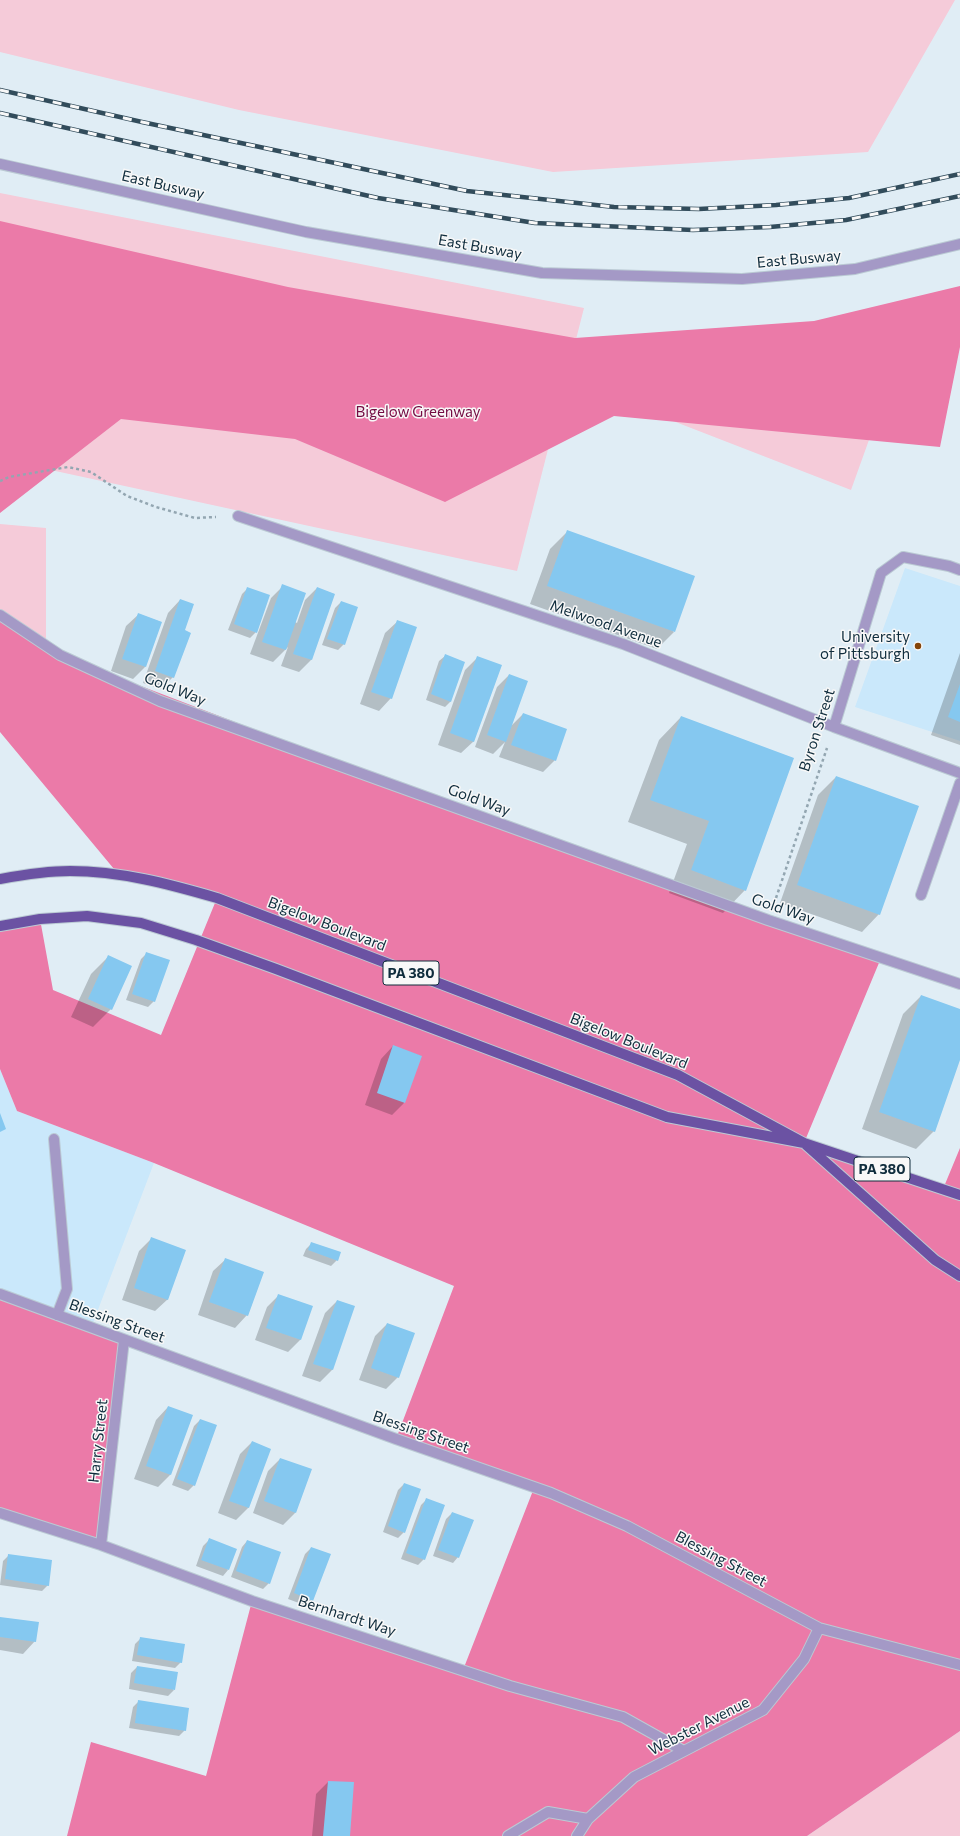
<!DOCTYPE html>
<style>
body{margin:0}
canvas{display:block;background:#e0edf5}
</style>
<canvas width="960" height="1836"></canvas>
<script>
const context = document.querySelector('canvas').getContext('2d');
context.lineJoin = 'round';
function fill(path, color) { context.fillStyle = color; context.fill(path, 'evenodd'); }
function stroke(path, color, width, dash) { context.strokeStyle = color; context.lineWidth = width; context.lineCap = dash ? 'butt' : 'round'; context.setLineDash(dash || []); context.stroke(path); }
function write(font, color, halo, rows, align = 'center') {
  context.font = font + ' Commissioner,sans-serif'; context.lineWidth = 3; context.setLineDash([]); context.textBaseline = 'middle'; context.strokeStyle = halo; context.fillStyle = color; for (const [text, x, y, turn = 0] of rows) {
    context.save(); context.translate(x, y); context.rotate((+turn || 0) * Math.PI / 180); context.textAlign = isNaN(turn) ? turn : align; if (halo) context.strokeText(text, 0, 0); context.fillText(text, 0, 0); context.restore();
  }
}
const built = new Path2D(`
 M905 568 960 586V741L855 707Z
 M0 1069 17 1111 154 1163 91 1328 0 1294Z`);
const green = new Path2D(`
 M0 0H955L868 152 553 172 239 110 0 52Z
 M0 193 584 308 517 571 0 459Z
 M897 362 851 490 624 402Z
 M0 524 46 528V642L0 660Z
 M960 1731V1836H807Z`);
const forest = new Path2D(`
 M0 221 288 287 575 338 814 321 960 286V347L940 447 614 416 445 502 295 439 121 419 0 513Z
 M0 615 60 655 496 822 881 958 804 1143 943 1189 960 1148V1731L807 1836H67L91 1742 206 1776 252 1601 463 1670 534 1488 396 1439 454 1286 154 1163 17 1111 0 1069V926L40 919 53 990 161 1035 217 898 119 875 0 732Z
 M0 1294 124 1340 101 1545 0 1513Z`);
const shadow = new Path2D(`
 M568 531 674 632 657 649 530 604 550 549Z
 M283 586 295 622 297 623 305 600 317 588 334 594 311 660 299 672 281 666 288 647 273 662 250 654 271 598Z
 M248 588 256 632 250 638 228 630 242 594Z
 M180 600 183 631 173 677 161 689 143 683 168 613Z
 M341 602 344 644 338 650 322 645 335 608Z
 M139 614 161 622 145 667 133 679 111 671 126 626Z
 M398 621 391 698 379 711 360 704 385 633Z
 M960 653V745L931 735Z
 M445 656 451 701 445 707 426 700 439 661Z
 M477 658 474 741 461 753 438 745 465 670Z
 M509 675 511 726 523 714 555 760 543 772 499 757 505 742 493 754 475 747 497 687Z
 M681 717 745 890 723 913 669 893 687 844 628 822 659 740Z
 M836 777 879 914 862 932 780 903 818 795Z
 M147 953 154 1001 148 1007 126 1000 141 959Z
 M109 956 111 1009 93 1027 71 1017 91 974Z
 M921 996 960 1010V1057L934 1131 916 1149 862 1129 903 1014Z
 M393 1046 421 1056 404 1103 392 1115 365 1105 381 1059Z
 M152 1238 168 1299 155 1311 122 1300 139 1251Z
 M312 1243 337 1260 331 1266 303 1256 306 1249Z
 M226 1259 247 1315 235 1328 198 1315 213 1271Z
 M279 1295 312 1307 300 1340 288 1352 255 1340 267 1307Z
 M337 1301 354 1307 332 1370 320 1382 302 1376 325 1313Z
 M387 1324 398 1377 386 1389 359 1380 375 1336Z
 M168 1407 192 1416 170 1475 158 1487 134 1479 156 1420Z
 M200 1420 194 1485 188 1491 172 1485 194 1426Z
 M252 1442 249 1507 236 1520 218 1513 240 1454Z
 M280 1459 311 1470 295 1513 283 1525 253 1513 268 1471Z
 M404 1484V1532L398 1538 383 1532 398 1490Z
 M427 1499 424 1559 418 1565 401 1559 421 1505Z
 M452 1513 458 1557 453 1563 433 1556 446 1519Z
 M209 1540 228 1570 223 1576 196 1566 203 1546Z
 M247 1541 269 1583 263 1589 231 1577 242 1547Z
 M311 1548 313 1600 307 1606 288 1599 305 1554Z
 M9 1555 48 1585 42 1591 0 1585 3 1561Z
 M0 1618 35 1641 23 1654 0 1650Z
 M141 1638 181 1662 175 1668 132 1661 135 1644Z
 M137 1667 174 1690 168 1696 129 1689 131 1673Z
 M139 1701 185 1730 179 1736 129 1728 133 1707Z
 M328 1782 349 1836H312L316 1794Z`);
const building = new Path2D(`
 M567 530 695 576 675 632 547 586Z
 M282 584 306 593 286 650 262 642Z
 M247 587 270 595 257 633 234 624Z
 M317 587 335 594 312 660 293 654Z
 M180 599 194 604 185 630 191 633 174 678 155 671Z
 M341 601 358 607 345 645 327 639Z
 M138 613 162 622 146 667 122 659Z
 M397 620 417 627 392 699 371 692Z
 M445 654 465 662 451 702 431 694Z
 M477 656 502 665 474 742 450 733Z
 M509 674 528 681 506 742 487 735Z
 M960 684V722L948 717Z
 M523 713 567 729 556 761 511 745Z
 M681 716 794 758 746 891 691 870 709 821 650 800Z
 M836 776 919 806 880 915 797 885Z
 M146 952 170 960 155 1002 132 994Z
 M108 955 132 966 112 1010 88 999Z
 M921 995 960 1009V1060L935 1132 879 1112Z
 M393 1045 422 1056 405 1103 377 1093Z
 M0 1113 6 1129 0 1132Z
 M151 1237 186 1250 168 1300 134 1288Z
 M311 1242 341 1252 338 1261 308 1250Z
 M225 1258 264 1272 248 1316 209 1302Z
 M278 1294 313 1306 301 1340 266 1328Z
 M337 1300 355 1306 333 1370 313 1364Z
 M387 1323 415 1333 399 1378 371 1368Z
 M168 1406 193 1415 171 1475 146 1466Z
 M200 1419 217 1425 195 1486 177 1479Z
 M252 1441 271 1449 249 1508 229 1501Z
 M280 1458 312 1469 296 1513 264 1501Z
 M404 1483 421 1489 405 1533 388 1526Z
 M426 1498 445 1505 425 1560 406 1553Z
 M452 1512 474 1520 459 1558 438 1550Z
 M209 1538 237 1549 229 1570 201 1560Z
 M247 1540 281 1552 270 1584 236 1571Z
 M311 1547 331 1554 313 1601 294 1593Z
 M8 1554 52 1560 49 1586 5 1579Z
 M0 1617 39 1622 36 1642 0 1637Z
 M140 1637 185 1644 182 1663 137 1655Z
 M137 1666 178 1672 175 1690 134 1683Z
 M138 1700 189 1708 186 1731 135 1723Z
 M328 1781 354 1782 350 1836H323Z`);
const path = new Path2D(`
 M0 481 9 477 68 467 91 472 127 496 156 507 195 518 216 517
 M776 898 827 748`);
const minor = new Path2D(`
 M0 164 306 232 542 273 742 279 855 269 960 244
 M238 516 623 644 834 727 960 773
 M0 615 60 655 160 701 768 920 960 984
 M834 727 881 573 903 557 949 566 960 570
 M921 895 960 783
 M54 1139 67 1289 57 1315
 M0 1294 396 1439 551 1493 627 1526 819 1628 960 1665
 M0 1513 101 1545 252 1601 510 1686 623 1717 682 1750
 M101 1545 124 1340
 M508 1836 548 1812 588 1819
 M577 1836 588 1819 634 1777 763 1710 804 1659 819 1628`);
const major = new Path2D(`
 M0 879C22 875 47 871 70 871 120 871 169 884 217 898L678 1075 804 1143 935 1260 960 1276
 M0 926 40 919 87 916 141 923 196 940 276 969 667 1117 804 1143 960 1195`);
const rail = new Path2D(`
 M0 90 142 122 467 191 614 207 699 209 776 205 849 198 960 174
 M0 113 378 198 535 223 693 230 770 227 846 220 960 196`);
const markers = [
 [918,646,4,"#844408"]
];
const shields = [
 [411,973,56],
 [882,1169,56]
];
const shieldNames = [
 ["PA 380",411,973],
 ["PA 380",882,1169]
];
const streetNames = [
 ["East Busway",163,185,13],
 ["East Busway",480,247,10],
 ["East Busway",799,259,-5],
 ["Melwood Avenue",606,624,19],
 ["Gold Way",175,689,22],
 ["Byron Street",817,730,-72],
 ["Gold Way",479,800,20],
 ["Gold Way",783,909,19],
 ["Bigelow Boulevard",327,924,21],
 ["Bigelow Boulevard",629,1041,22],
 ["Blessing Street",117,1321,20],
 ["Blessing Street",421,1432,19],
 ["Harry Street",98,1441,-84],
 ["Blessing Street",721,1559,28],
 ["Bernhardt Way",347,1616,18],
 ["Webster Avenue",699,1726,-27]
];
const parkNames = [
 ["Bigelow Greenway",418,412]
];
const poiNames = [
 ["University",910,637],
 ["of Pittsburgh",910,654]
];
fill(built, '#cae8fb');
fill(green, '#f5cbd9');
fill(forest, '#eb7aa8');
fill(shadow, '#0003');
fill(building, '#85c8f0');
stroke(minor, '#bbcad4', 12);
stroke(major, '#bbcad4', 12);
stroke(path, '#93a6b1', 2.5, [3, 3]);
stroke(minor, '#a499c6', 10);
stroke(major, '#6b52a3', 10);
stroke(rail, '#324c5b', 4.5);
stroke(rail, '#f8f8f8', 3, [9]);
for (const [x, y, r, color] of markers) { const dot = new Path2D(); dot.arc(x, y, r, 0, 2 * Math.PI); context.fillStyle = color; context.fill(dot); stroke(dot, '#f8f8f8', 1.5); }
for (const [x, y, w] of shields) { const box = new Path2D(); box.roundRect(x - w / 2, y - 12, w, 24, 3); context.fillStyle = '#f8f8f8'; context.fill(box); stroke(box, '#102d3d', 1); }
write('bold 14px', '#102d3d', null, shieldNames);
write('15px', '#102d3d', '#f8f8f8', streetNames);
write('15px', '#740c43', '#f8f8f8', parkNames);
write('15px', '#102d3d', '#f8f8f8', poiNames, 'right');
</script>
